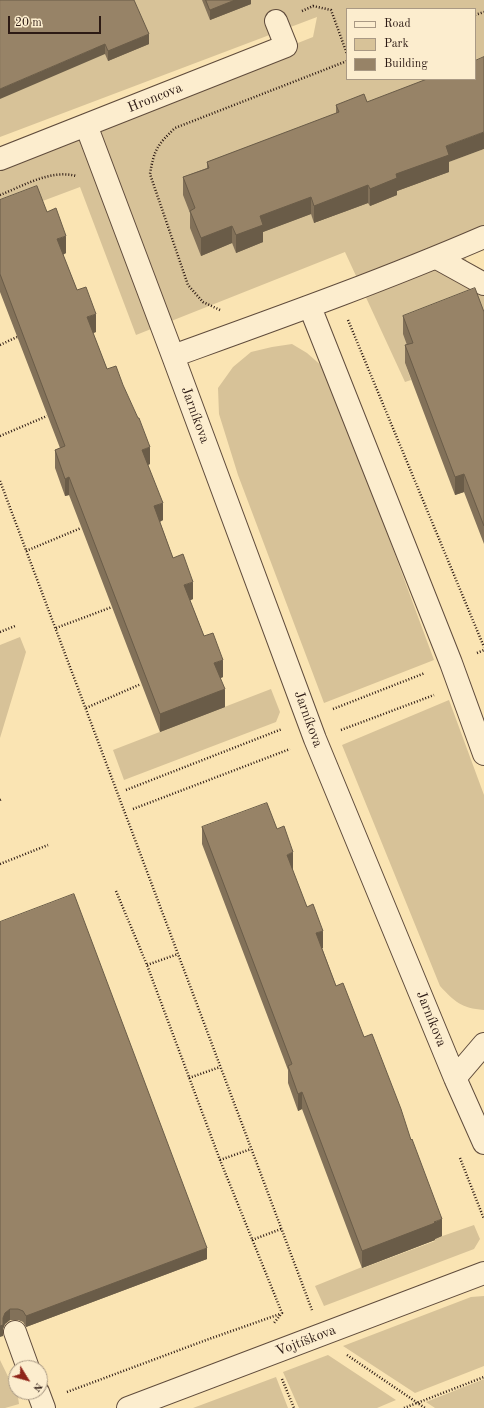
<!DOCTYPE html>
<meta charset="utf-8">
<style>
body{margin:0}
#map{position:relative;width:484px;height:1408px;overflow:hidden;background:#fae4b3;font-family:"Old Standard TT",serif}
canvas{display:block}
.legend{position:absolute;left:346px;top:8px;width:130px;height:72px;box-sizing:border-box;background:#fcedce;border:1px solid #a99984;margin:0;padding:5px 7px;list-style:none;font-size:12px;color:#2c1a14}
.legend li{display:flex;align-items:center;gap:8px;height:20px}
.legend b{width:20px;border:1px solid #a99984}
.north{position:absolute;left:8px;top:1360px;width:40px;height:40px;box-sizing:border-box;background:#fcedce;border:1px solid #a99984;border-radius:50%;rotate:127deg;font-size:11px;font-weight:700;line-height:16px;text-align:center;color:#2c1a14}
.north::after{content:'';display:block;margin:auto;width:14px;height:18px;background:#8f2418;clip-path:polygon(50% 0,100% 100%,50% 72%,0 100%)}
.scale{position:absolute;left:8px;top:16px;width:93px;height:18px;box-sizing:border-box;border:2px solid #2c1a14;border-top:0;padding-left:5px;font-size:12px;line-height:14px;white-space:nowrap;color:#2c1a14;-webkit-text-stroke:3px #fcedce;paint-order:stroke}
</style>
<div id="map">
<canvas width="484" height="1408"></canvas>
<ul class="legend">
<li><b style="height:5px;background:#fcedce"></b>Road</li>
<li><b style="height:11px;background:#d7c298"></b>Park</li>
<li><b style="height:11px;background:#978367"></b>Building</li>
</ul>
<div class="north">N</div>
<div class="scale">20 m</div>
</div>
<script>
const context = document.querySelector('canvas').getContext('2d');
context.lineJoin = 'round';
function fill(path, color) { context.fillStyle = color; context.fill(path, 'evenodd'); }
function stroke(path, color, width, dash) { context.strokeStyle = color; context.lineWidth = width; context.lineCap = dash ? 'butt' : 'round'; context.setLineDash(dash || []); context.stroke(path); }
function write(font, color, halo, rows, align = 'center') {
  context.font = font + ' "Old Standard TT",serif'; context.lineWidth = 3; context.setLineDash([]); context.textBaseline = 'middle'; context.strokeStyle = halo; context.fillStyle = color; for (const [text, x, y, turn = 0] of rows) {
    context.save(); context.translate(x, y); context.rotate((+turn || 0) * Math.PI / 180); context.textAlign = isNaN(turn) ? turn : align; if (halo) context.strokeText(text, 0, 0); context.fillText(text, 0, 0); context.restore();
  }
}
const green = new Path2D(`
 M115 0H484V75L475 78V9H347V79H473L195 226 201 255 232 243 236 252 260 233 311 214 315 223 341 213 393 183 422 182 449 172 446 163 484 149V226L457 236 476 285 484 290V330L405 363 411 380 405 382 345 252 136 335 80 187 0 217V161L313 37 317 17 0 137V51Z
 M292 344 307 353 323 367 332 384 434 660 324 703 238 475 219 414 218 388 233 367 251 352 272 347Z
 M20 637 26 652 0 738V645Z
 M271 689 280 712 276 722 124 780 113 750Z
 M449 700 484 795V1010C461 1008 455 1002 440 986L342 745Z
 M474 1225 480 1239 474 1249 324 1306 315 1286 362 1267 363 1268 435 1241 434 1239Z
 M484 1296V1366L415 1393 343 1346 471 1297Z
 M328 1355 396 1400 377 1408H299L283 1372Z
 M0 1360 18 1397 19 1404 5 1408H0Z
 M276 1377 288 1408H193Z
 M484 1379V1408H435L426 1402Z`);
const path = new Path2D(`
 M302 11 313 6 331 10 347 54
 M475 15 484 12
 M0 195C23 186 51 169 76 176
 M220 310 203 302 188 285 150 174C154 150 157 145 175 128L347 61
 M348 320 484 647
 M0 345 17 337
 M0 436 47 416
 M0 481 312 1310
 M26 551 81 528
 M56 628 112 607
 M0 632 15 626
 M477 653 484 650
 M86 708 141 684
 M333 709 425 673
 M341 730 434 695
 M126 790 282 729
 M0 800 2 799
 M133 809 290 749
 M0 864 48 845
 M116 891 147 965 220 1160 282 1313 274 1323
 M147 965 178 954
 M189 1078 220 1067
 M460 1158 484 1219
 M220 1160 251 1149
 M252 1240 281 1229
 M347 1355 425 1408
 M282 1379 294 1408
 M67 1392 209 1339 280 1314
 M404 1408 484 1377`);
const minor = new Path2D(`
 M86 125 173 356 315 739 455 1078 484 1143
 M0 159 286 46 276 21
 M437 258 484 284
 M310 307 451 663 484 754
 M173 356C278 318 382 281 484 237
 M455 1078 484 1044
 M15 1332 28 1368
 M38 1392 44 1408
 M128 1408 484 1273`);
const wall = new Path2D(`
 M0 0 149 44 108 61 105 54Z
 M202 0H251V4L210 20Z
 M367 102 449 162V172L397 191V195L370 206 368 203 314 223 311 214 263 232V242L236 253 232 243 201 256 190 228V213L183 195V177L207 168V162L336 114V105Z
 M0 200 47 212 66 253 63 255 77 290 96 332 93 333 107 369 150 464 148 465 163 520 160 522 173 558 193 599 190 600 204 636 223 677 220 678 225 707 160 732 69 495 65 496 55 468V450L60 448 0 292Z
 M484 312V544L464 492 455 495 405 363V345H407L403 334V316Z
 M202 827 277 829 293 870H292L323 948H322L336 986 442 1236 435 1239V1240L362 1268 302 1109 298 1111 288 1083V1070L202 844Z
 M0 922 207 1259 26 1327 23 1322 18 1320H10L5 1324 3 1329V1336Z`);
const shadedWall = new Path2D(`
 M235 0H251V4L210 20V10Z
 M149 34V44L108 61V51Z
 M105 44V54L0 99V89Z
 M484 132V149L449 162V172L397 191V195L370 206V189L446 146Z
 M368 185V203L314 223V206Z
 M311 197V214L263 232V242L236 253V235L260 216Z
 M232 226V243L201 256V238Z
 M66 236V253L57 257V239Z
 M96 314V332L87 335V317Z
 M150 447V464L142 467V450Z
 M464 474V492L455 495V477Z
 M69 477V495L65 496V479Z
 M163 503V520L154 524V506Z
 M193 582V599L184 603V585Z
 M223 660V677L214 681V663Z
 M225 689V707L160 732V714Z
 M293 852V870L287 872V855Z
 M323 931V948L316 950V933Z
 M302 1092V1109L298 1111V1094Z
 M442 1219V1236L435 1239V1240L362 1268V1251Z
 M207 1248V1259L26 1327V1316Z
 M10 1309V1320L5 1324 3 1329V1336L0 1337V1326L3 1318 5 1313Z`);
const building = new Path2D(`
 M0 0H134L149 34 108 51 105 44 0 89Z
 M206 0H235L210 10Z
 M484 57V132L446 146 449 155 396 174 397 178 370 189 368 185 314 206 311 197 260 216 263 225 236 235 232 226 201 238 190 211 195 208 183 177 209 168 207 162 339 112 336 105 364 94 367 102 427 79H475V61Z
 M37 186 47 212 56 208 66 236 57 239 77 290 86 287 96 314 87 317 107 369 116 366 123 385 138 418H139L150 447 142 450 163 503 154 506 173 558 183 554 193 582 184 585 204 636 213 633 223 660 214 663 225 689 160 714 69 477 65 479 55 450 65 446 0 274V200Z
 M475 288 484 312V526L464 474 455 477 405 345 413 343 403 316Z
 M267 803 277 829 284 826 293 852 287 855 307 907 313 904 323 931 316 933 336 986 343 983 364 1037 372 1034 401 1109 411 1140 412 1139 442 1219 434 1222 435 1223 362 1251 302 1092 298 1094 288 1066 292 1064 202 827Z
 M74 894 207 1248 26 1316 23 1311 18 1309H10L5 1313 3 1318V1325L0 1326V922Z`);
const streetNames = [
 ["Hroncova",155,98,-22],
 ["Jarníkova",195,415,70],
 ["Jarníkova",308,719,70],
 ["Jarníkova",431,1019,68],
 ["Vojtíškova",306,1341,-21]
];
fill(green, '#d7c298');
stroke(minor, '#604c3c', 24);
stroke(path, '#2c1a14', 2.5, [1, 2]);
stroke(minor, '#fcedce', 22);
fill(wall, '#827159');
fill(shadedWall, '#6a5c48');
fill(building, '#978367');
stroke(building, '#6a5c48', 1);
write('14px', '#2c1a14', '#fcedce', streetNames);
</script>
